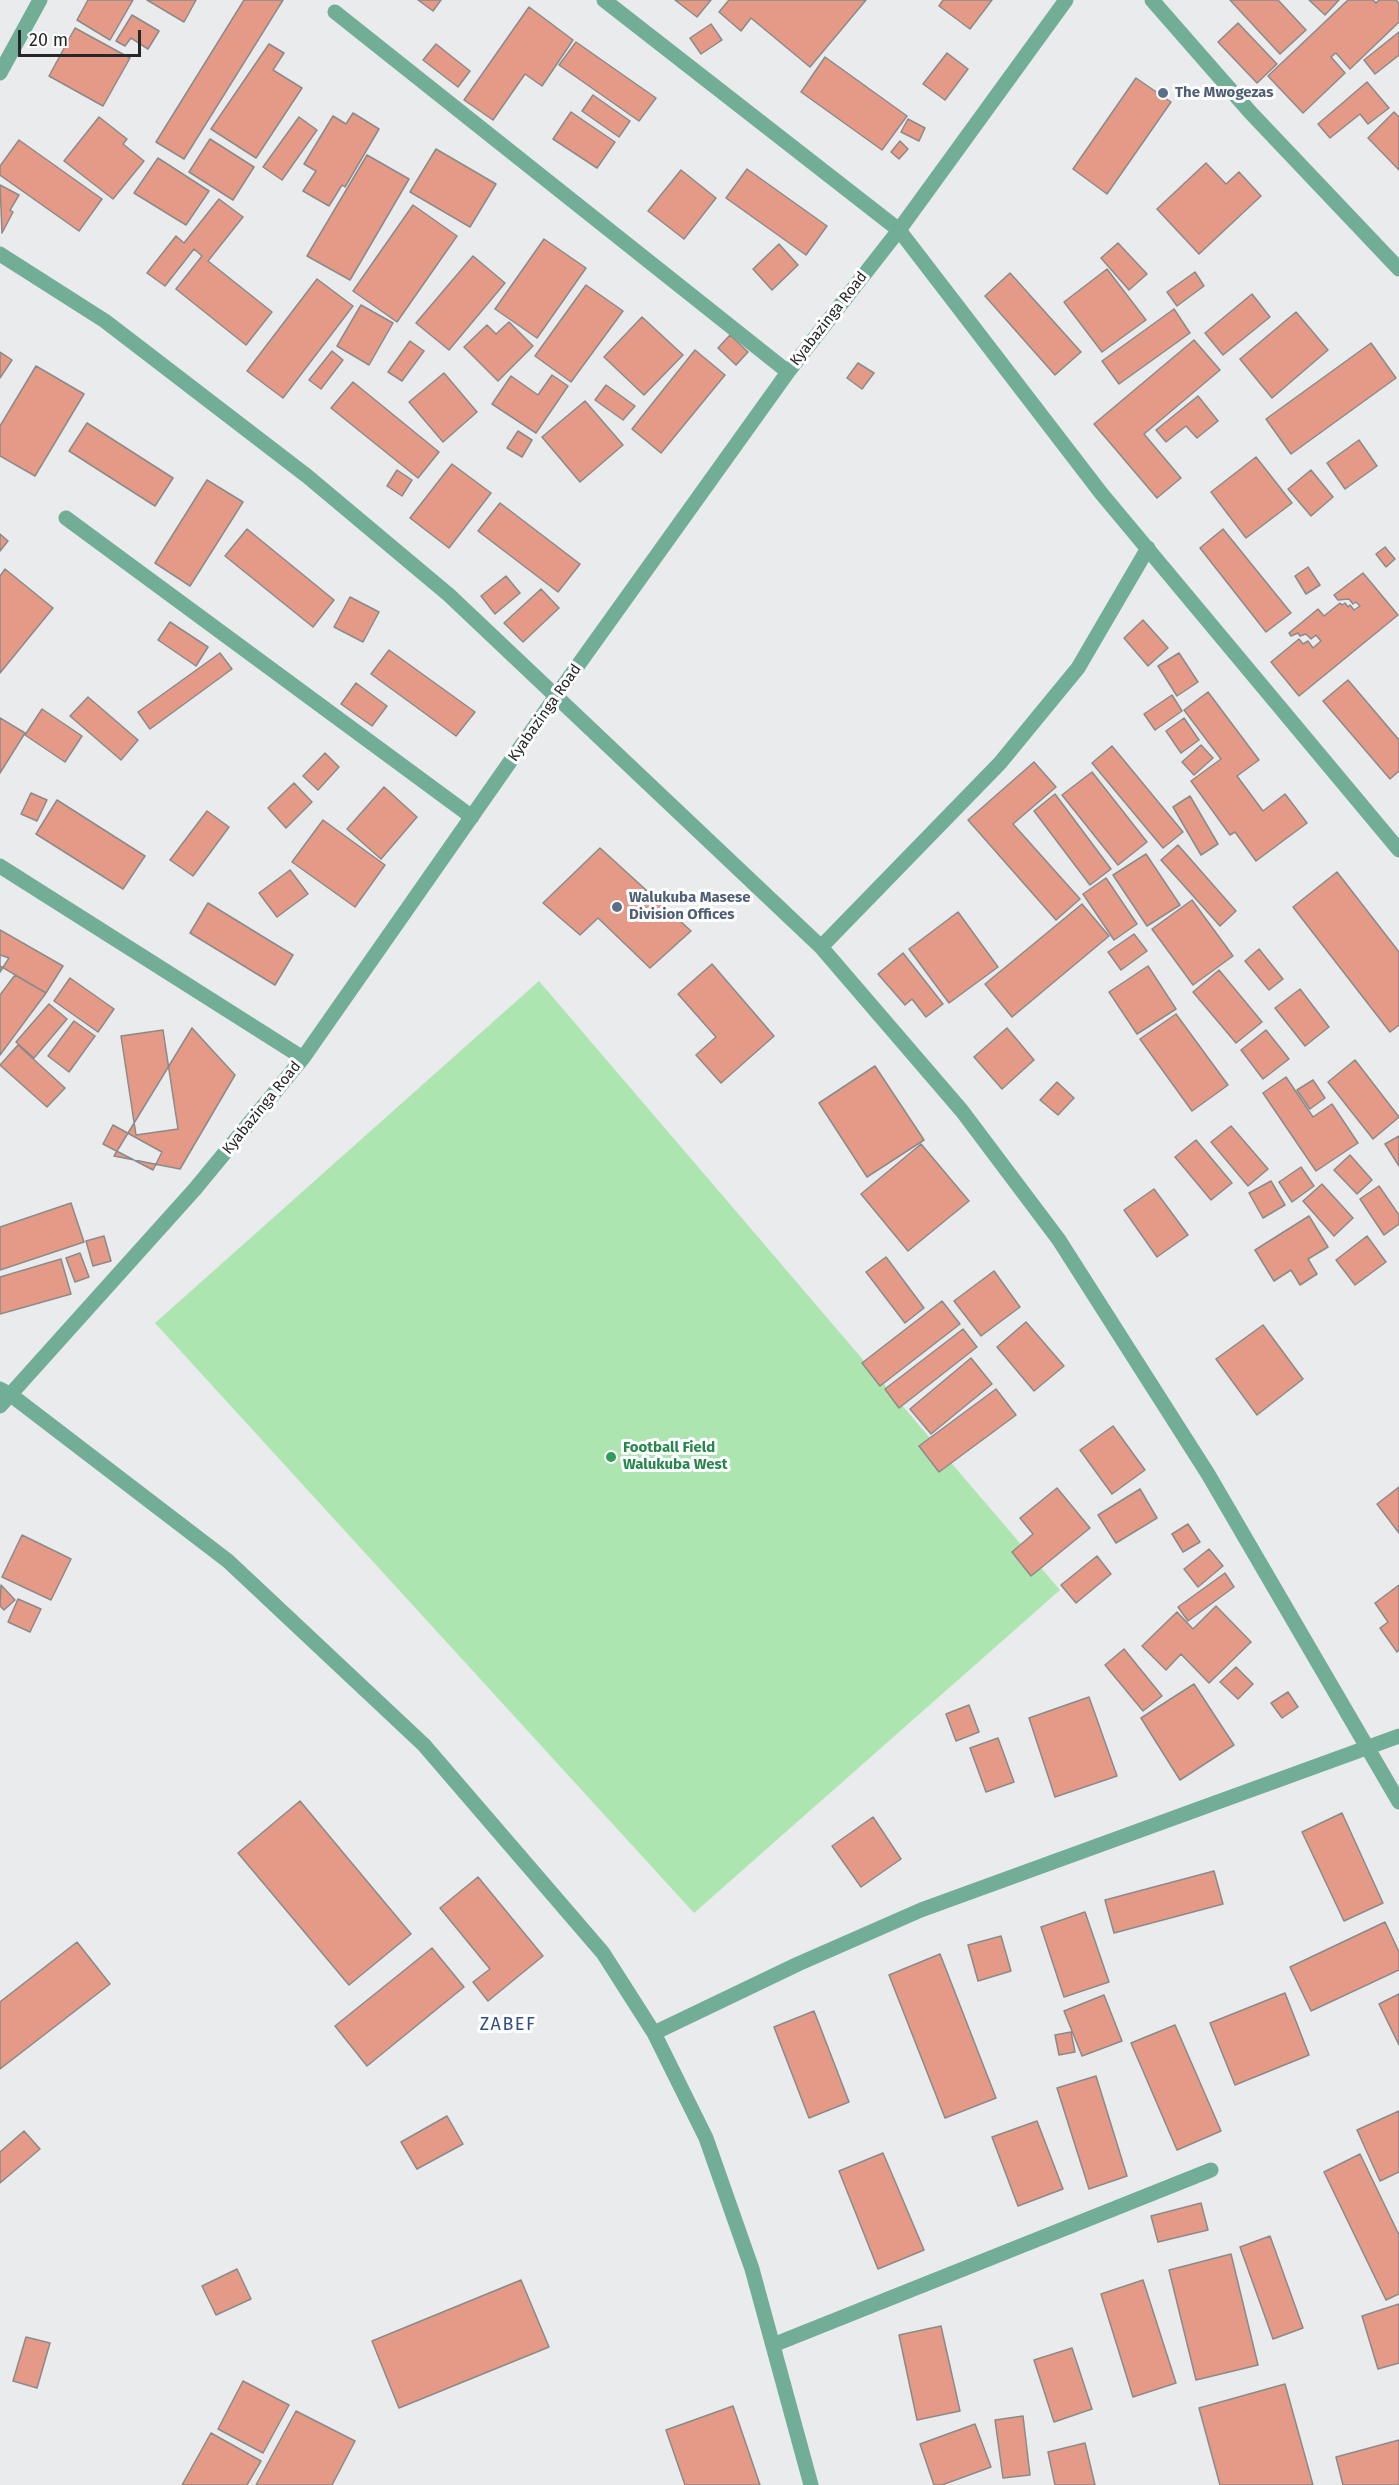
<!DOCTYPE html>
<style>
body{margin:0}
#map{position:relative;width:1399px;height:2485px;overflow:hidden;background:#eaebed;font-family:"Fira Sans",sans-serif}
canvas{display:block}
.scale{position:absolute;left:18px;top:30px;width:123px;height:27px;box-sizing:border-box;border:3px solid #262728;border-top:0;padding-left:8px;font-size:18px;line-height:21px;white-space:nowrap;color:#262728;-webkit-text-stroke:4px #fff;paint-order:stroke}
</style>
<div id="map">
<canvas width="1399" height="2485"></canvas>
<div class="scale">20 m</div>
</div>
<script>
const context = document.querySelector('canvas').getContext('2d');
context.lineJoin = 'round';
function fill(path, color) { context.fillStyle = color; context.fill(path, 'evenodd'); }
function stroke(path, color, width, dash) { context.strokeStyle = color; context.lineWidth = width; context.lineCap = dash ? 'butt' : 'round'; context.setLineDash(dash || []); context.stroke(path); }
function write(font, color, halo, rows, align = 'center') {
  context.font = font + ' "Fira Sans",sans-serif'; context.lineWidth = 6; context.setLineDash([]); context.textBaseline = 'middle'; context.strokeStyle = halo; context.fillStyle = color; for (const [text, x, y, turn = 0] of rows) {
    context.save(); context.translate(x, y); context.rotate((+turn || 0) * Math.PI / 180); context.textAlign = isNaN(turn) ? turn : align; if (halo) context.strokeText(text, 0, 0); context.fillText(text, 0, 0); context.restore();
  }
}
const green = new Path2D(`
 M539 981 1060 1590 694 1913 155 1323Z`);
const building = new Path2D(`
 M88 0H133L110 40 77 20Z
 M147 0H196L184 22Z
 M244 0H283L184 159 156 142Z
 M418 0H441L433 11Z
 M675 0H711L697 17Z
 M729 0H866L810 67 751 18 741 31 719 12Z
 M943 0H992L970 29 939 6Z
 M1230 0H1278L1306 30 1280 54Z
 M1309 0H1339L1325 15Z
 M1348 0H1373L1376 3 1379 0H1396L1399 3V22L1350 69 1336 53 1331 57 1345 73 1303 113 1268 76Z
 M529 7 573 40 542 86 525 74 493 120 464 100Z
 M132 15 159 31 148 49 131 38 125 46 116 41Z
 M1238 23 1277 64 1257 83 1218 42Z
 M711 24 722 40 701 54 690 38Z
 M75 28 130 58 103 106 49 76Z
 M1399 32V55L1375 74 1364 60Z
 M576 42 656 98 639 121 559 65Z
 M269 44 284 53 273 70 302 88 256 158 211 129Z
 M436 44 470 71 458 87 423 60Z
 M947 53 968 69 945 100 923 84Z
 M825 57 907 116 882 150 801 92Z
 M1136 78 1171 102 1107 194 1073 169Z
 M1367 82 1389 108 1368 124 1360 114 1330 138 1318 124Z
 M593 95 630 121 619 137 582 111Z
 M571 112 615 142 597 168 553 139Z
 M1394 112 1399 117V170L1368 138Z
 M353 113 379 129 345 187 342 185 329 206 303 191 316 171 304 164 333 116 346 124Z
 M99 117 127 139 123 144 144 161 113 199 64 161Z
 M299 117 317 130 282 180 263 167Z
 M908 119 925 128 919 141 901 132Z
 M210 139 254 167 233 200 189 172Z
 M19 140 102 199 79 231 0 175V166Z
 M900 141 908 149 899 159 891 152Z
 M436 149 496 184 470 227 410 192Z
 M367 155 409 179 350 280 307 256Z
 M158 158 209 191 186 225 134 193Z
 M1206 163 1226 184 1239 172 1261 196 1199 254 1157 209Z
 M747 169 827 226 806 255 726 198Z
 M681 170 716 198 684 239 648 211Z
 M0 185 19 195 10 210 13 212 2 233Z
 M219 199 243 217 208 261 272 312 246 345 176 289 202 256 194 249 165 286 147 273 176 236 184 243Z
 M413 205 457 236 397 322 353 291Z
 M544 239 586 268 537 338 495 309Z
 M1118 243 1147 274 1129 290 1101 258Z
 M779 244 798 265 772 290 753 269Z
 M473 256 505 283 449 350 416 323Z
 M1107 269 1146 320 1102 352 1064 302Z
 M1195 272 1204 286 1177 306 1167 292Z
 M1010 273 1081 352 1055 375 985 296Z
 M317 279 353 306 283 398 247 371Z
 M586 285 623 311 571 382 535 356Z
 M1252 294 1270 317 1223 355 1205 333Z
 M361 305 393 323 369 365 337 346Z
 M1174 309 1190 333 1119 384 1102 361Z
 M1296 312 1328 350 1272 398 1240 359Z
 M642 317 683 355 644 395 604 357Z
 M509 322 533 346 498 381 464 347 487 325 496 334Z
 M730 335 748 352 736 365 718 348Z
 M1194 340 1220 370 1144 434 1181 478 1157 498 1094 424Z
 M410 341 424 351 402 381 388 372Z
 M1371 343 1396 378 1291 454 1266 419Z
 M695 350 725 375 661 453 632 429Z
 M332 351 343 360 321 389 309 380Z
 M0 352 12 360 0 378Z
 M858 363 874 373 862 389 847 378Z
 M36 366 84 394 35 476 0 456V426Z
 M444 373 477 412 443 442 409 402Z
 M552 375 568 386 536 433 492 404 511 376 538 395Z
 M353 382 439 452 418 478 331 408Z
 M606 385 635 406 623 420 595 400Z
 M1198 396 1218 421 1197 438 1186 426 1166 442 1156 430Z
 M585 401 623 445 580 482 542 437Z
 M87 423 173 478 155 506 69 451Z
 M518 431 532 440 522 457 507 448Z
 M1359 440 1377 466 1345 489 1327 463Z
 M1256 457 1292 503 1246 538 1211 492Z
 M452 464 491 493 449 548 410 518Z
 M397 470 412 480 402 496 387 486Z
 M1311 470 1333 497 1311 516 1288 489Z
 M207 480 243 502 190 586 155 563Z
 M500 503 580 564 558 592 478 531Z
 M247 529 334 600 313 627 225 556Z
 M1223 529 1291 613 1266 632 1200 548Z
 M0 534 8 541 0 551Z
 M1385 547 1395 559 1386 567 1376 554Z
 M1308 567 1320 585 1306 594 1295 576Z
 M5 569 53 608 0 673V576Z
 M1363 573 1398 615 1299 696 1271 662 1299 639 1303 644 1308 641 1313 648 1321 641 1316 635 1311 639 1306 634 1300 636 1298 633 1291 636 1289 633 1318 609 1324 616 1340 603 1342 605 1345 603 1348 607 1350 605 1354 610 1360 606 1356 602 1353 604 1349 599 1338 600 1334 595Z
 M506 576 520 593 495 614 481 596Z
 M541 589 559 608 523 642 504 623Z
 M350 597 379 612 363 642 334 627Z
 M1143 620 1168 648 1148 666 1124 638Z
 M170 622 208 647 196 666 158 640Z
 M389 650 475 712 456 736 371 674Z
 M220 653 232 669 150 729 138 712Z
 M1179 653 1198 682 1177 696 1158 666Z
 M1348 680 1399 740V771L1390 779 1323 701Z
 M356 683 387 706 372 726 341 704Z
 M1208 692 1259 760 1237 776 1263 811 1285 794 1307 823 1256 861 1235 832 1230 835 1191 781 1221 759 1184 710Z
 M1172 695 1182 711 1155 730 1144 714Z
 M88 697 138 740 121 760 70 716Z
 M42 709 82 736 65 762 25 735Z
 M0 718 25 733 0 773Z
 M1184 718 1199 740 1181 753 1166 731Z
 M1201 745 1213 758 1194 775 1182 762Z
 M1112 746 1183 832 1163 848 1092 763Z
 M325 753 339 767 318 790 303 776Z
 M1034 762 1056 787 1013 824 1080 899 1056 920 968 820Z
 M1092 772 1147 842 1118 865 1062 795Z
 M294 783 312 802 286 828 268 808Z
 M384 787 417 817 381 859 347 829Z
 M31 793 47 800 37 821 21 814Z
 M1055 794 1111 869 1090 885 1034 811Z
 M1190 796 1218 844 1201 855 1173 807Z
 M57 800 145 856 123 889 36 834Z
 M207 811 229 827 193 876 170 860Z
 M323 820 385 865 355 907 292 862Z
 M1178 845 1236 911 1220 926 1161 860Z
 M600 848 691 931 650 968 598 918 580 935 543 903Z
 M1146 854 1180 905 1147 926 1113 875Z
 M290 870 308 894 277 917 259 893Z
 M1337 872 1399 952V1025L1390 1032 1293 907Z
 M1106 878 1137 924 1114 940 1083 894Z
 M1192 900 1233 956 1193 985 1152 929Z
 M208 903 293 955 275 985 190 933Z
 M1082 904 1109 936 1012 1017 985 984Z
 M958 912 998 967 949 1003 909 949Z
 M0 930 63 966 46 993 0 966Z
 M1134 934 1147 951 1121 970 1108 952Z
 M1259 949 1283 979 1269 990 1245 961Z
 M903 953 943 1004 926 1017 912 999 905 1005 878 974Z
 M0 955 9 958 0 972Z
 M712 964 774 1036 721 1083 696 1055 716 1037 678 994Z
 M1148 966 1176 1009 1137 1034 1109 992Z
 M1219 970 1262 1022 1236 1043 1193 992Z
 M15 975 46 993 0 1055V995Z
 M70 978 114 1009 98 1032 54 1001Z
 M1300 989 1329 1027 1305 1046 1275 1008Z
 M49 1004 67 1019 34 1058 16 1042Z
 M1176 1014 1228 1085 1192 1111 1140 1039Z
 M74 1021 95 1036 69 1072 48 1056Z
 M192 1028 235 1075 180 1169 114 1156Z
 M1007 1028 1034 1060 1002 1089 974 1057Z
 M163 1030 178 1129 136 1135 121 1036Z
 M1266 1030 1289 1059 1263 1079 1241 1050Z
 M18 1045 65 1088 47 1107 0 1065Z
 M1355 1060 1399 1117 1373 1139 1328 1082Z
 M875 1066 924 1140 867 1177 819 1103Z
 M1286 1077 1313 1117 1332 1104 1358 1143 1316 1171 1263 1093Z
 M1313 1080 1325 1098 1310 1109 1297 1090Z
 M1057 1082 1074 1098 1058 1115 1040 1100Z
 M113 1125 162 1152 153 1170 103 1144Z
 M1231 1126 1268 1169 1248 1186 1211 1142Z
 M1399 1136V1166L1385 1144Z
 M1196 1140 1232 1183 1211 1200 1175 1157Z
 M921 1144 969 1201 908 1251 861 1194Z
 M1350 1155 1372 1180 1357 1194 1334 1170Z
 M1301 1167 1314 1186 1292 1202 1279 1182Z
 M1271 1181 1285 1205 1263 1218 1249 1193Z
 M1322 1184 1353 1218 1334 1236 1303 1201Z
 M1379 1186 1399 1215V1224L1384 1235 1360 1199Z
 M1154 1189 1188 1235 1157 1257 1124 1210Z
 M71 1203 84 1242 0 1270V1227Z
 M1309 1216 1328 1247 1308 1259 1317 1274 1300 1285 1291 1270 1274 1281 1255 1250Z
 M104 1236 111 1261 93 1266 86 1241Z
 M1367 1236 1386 1262 1355 1285 1336 1260Z
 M80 1253 89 1277 75 1282 66 1258Z
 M886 1257 924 1308 905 1323 866 1272Z
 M61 1259 71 1294 0 1314V1277Z
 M994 1271 1020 1307 981 1336 954 1301Z
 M942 1301 960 1324 880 1386 862 1363Z
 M1026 1322 1064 1366 1034 1391 997 1347Z
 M1263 1325 1303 1379 1257 1415 1216 1359Z
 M963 1329 977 1347 899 1408 885 1389Z
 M971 1358 992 1384 931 1434 910 1409Z
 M996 1389 1016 1415 939 1472 919 1446Z
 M1113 1426 1145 1470 1112 1494 1080 1450Z
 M1399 1487V1533L1377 1504Z
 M1057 1488 1090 1528 1031 1576 1012 1552 1033 1534 1020 1518Z
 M1140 1489 1157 1518 1116 1543 1098 1515Z
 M1188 1524 1200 1542 1183 1552 1172 1534Z
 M22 1535 71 1559 51 1600 2 1577Z
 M1209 1549 1223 1566 1198 1587 1184 1569Z
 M1097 1556 1111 1574 1076 1603 1061 1585Z
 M1225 1573 1234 1587 1188 1621 1178 1607Z
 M1 1585 15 1600 4 1610 0 1606Z
 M1399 1585V1650L1397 1652 1380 1628 1388 1622 1375 1603Z
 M18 1599 41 1609 30 1632 8 1622Z
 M1216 1606 1251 1642 1209 1683 1181 1654 1166 1670 1142 1646 1177 1612 1193 1629Z
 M1124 1649 1162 1696 1143 1711 1105 1665Z
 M1236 1667 1253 1684 1238 1699 1220 1682Z
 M1194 1684 1234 1745 1180 1780 1141 1718Z
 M1288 1692 1298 1707 1282 1718 1271 1703Z
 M1089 1697 1117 1776 1055 1797 1029 1718Z
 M969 1705 979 1732 956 1741 946 1714Z
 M998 1738 1014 1782 986 1792 970 1748Z
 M300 1801 411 1934 349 1985 238 1853Z
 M1342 1813 1383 1903 1344 1921 1302 1832Z
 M873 1817 901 1859 861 1887 832 1846Z
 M1214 1871 1223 1904 1114 1933 1105 1900Z
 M478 1877 543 1956 488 2001 473 1982 490 1969 440 1908Z
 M1085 1912 1109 1982 1064 1997 1041 1927Z
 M1385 1922 1399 1952V1970L1311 2011 1290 1967Z
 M1001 1936 1011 1971 978 1981 968 1945Z
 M77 1942 110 1984 0 2069V2002Z
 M432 1948 464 1987 367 2066 335 2026Z
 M940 1954 996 2098 945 2118 889 1975Z
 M1285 1993 1309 2055 1235 2085 1210 2023Z
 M1399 1994V2045L1379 2004Z
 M1104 1995 1122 2041 1082 2056 1064 2011Z
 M814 2011 849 2102 809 2118 774 2027Z
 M1175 2025 1221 2131 1177 2150 1131 2043Z
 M1071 2032 1075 2052 1059 2055 1055 2035Z
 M1096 2076 1127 2176 1089 2189 1057 2088Z
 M1399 2111V2172L1380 2181 1357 2130Z
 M447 2116 463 2144 417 2169 401 2142Z
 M1037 2121 1063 2189 1018 2206 992 2137Z
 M24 2131 40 2149 0 2183V2152Z
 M883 2153 924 2250 878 2269 839 2171Z
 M1360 2154 1399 2235V2294L1386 2300 1324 2172Z
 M1201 2203 1208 2230 1158 2242 1151 2216Z
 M1270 2236 1303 2328 1273 2339 1240 2247Z
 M1231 2254 1258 2365 1196 2380 1169 2270Z
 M237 2269 251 2299 216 2315 202 2286Z
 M521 2280 549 2347 399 2408 372 2341Z
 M1143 2280 1176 2383 1133 2397 1101 2294Z
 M1399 2304V2363L1378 2369 1362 2316Z
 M941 2326 960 2411 917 2420 899 2335Z
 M26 2337 50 2343 37 2388 13 2381Z
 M1072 2348 1092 2409 1054 2422 1034 2360Z
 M243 2381 289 2405 263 2453 218 2429Z
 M1285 2384 1313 2485H1220L1199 2408Z
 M733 2406 760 2485H685L666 2430Z
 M296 2411 355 2441 332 2485H256Z
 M1023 2416 1030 2475 1003 2478 995 2420Z
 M975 2424 991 2467 942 2485H934L920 2444Z
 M211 2433 261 2461 247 2485H182Z
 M1399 2440V2485H1343L1336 2457Z
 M1085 2443 1095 2485H1055L1048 2452Z`);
const minor = new Path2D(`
 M604 0 899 230 1101 493 1399 850
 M1152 0 1250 112 1399 269
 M335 12 788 372
 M0 73 40 0
 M0 254 105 321 307 476 449 595 821 947 962 1111 1059 1240 1208 1474 1399 1802
 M66 518 472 817
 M0 866 303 1058
 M821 947 1000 763 1078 668 1148 548
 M0 1389 11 1395 228 1561 424 1745 603 1953 654 2033 706 2138 752 2269 811 2485
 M0 1406 195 1189 303 1058 556 696 788 372 899 230 1066 0
 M654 2033 798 1964 921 1910 1399 1736
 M773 2345 1211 2170`);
const markers = [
 [1163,93,6,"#5c6f8a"],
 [617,907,6,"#5c6f8a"],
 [611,1457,6,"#2e9e5b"]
];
const serviceNames = [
 ["The Mwogezas",1175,93],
 ["Walukuba Masese",629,898],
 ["Division Offices",629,915]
];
const streetNames = [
 ["Kyabazinga Road",829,319,-52],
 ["Kyabazinga Road",545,713,-55],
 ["Kyabazinga Road",262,1108,-51]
];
const leisureNames = [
 ["Football Field",623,1448],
 ["Walukuba West",623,1465]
];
const quarterNames = [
 ["ZABEF",508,2025]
];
fill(green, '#ade5b1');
fill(building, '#e49a86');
stroke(building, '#8c8a89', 1.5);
stroke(minor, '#72ad98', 15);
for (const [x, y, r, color] of markers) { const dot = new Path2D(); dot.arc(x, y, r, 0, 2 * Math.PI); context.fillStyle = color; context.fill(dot); stroke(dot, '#fff', 2); }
write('bold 15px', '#4e5e75', '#fff', serviceNames, 'left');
write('15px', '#262728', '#fff', streetNames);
write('bold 15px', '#27864d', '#fff', leisureNames, 'left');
context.letterSpacing = '1.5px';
write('18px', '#305088', '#fff', quarterNames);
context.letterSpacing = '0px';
</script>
